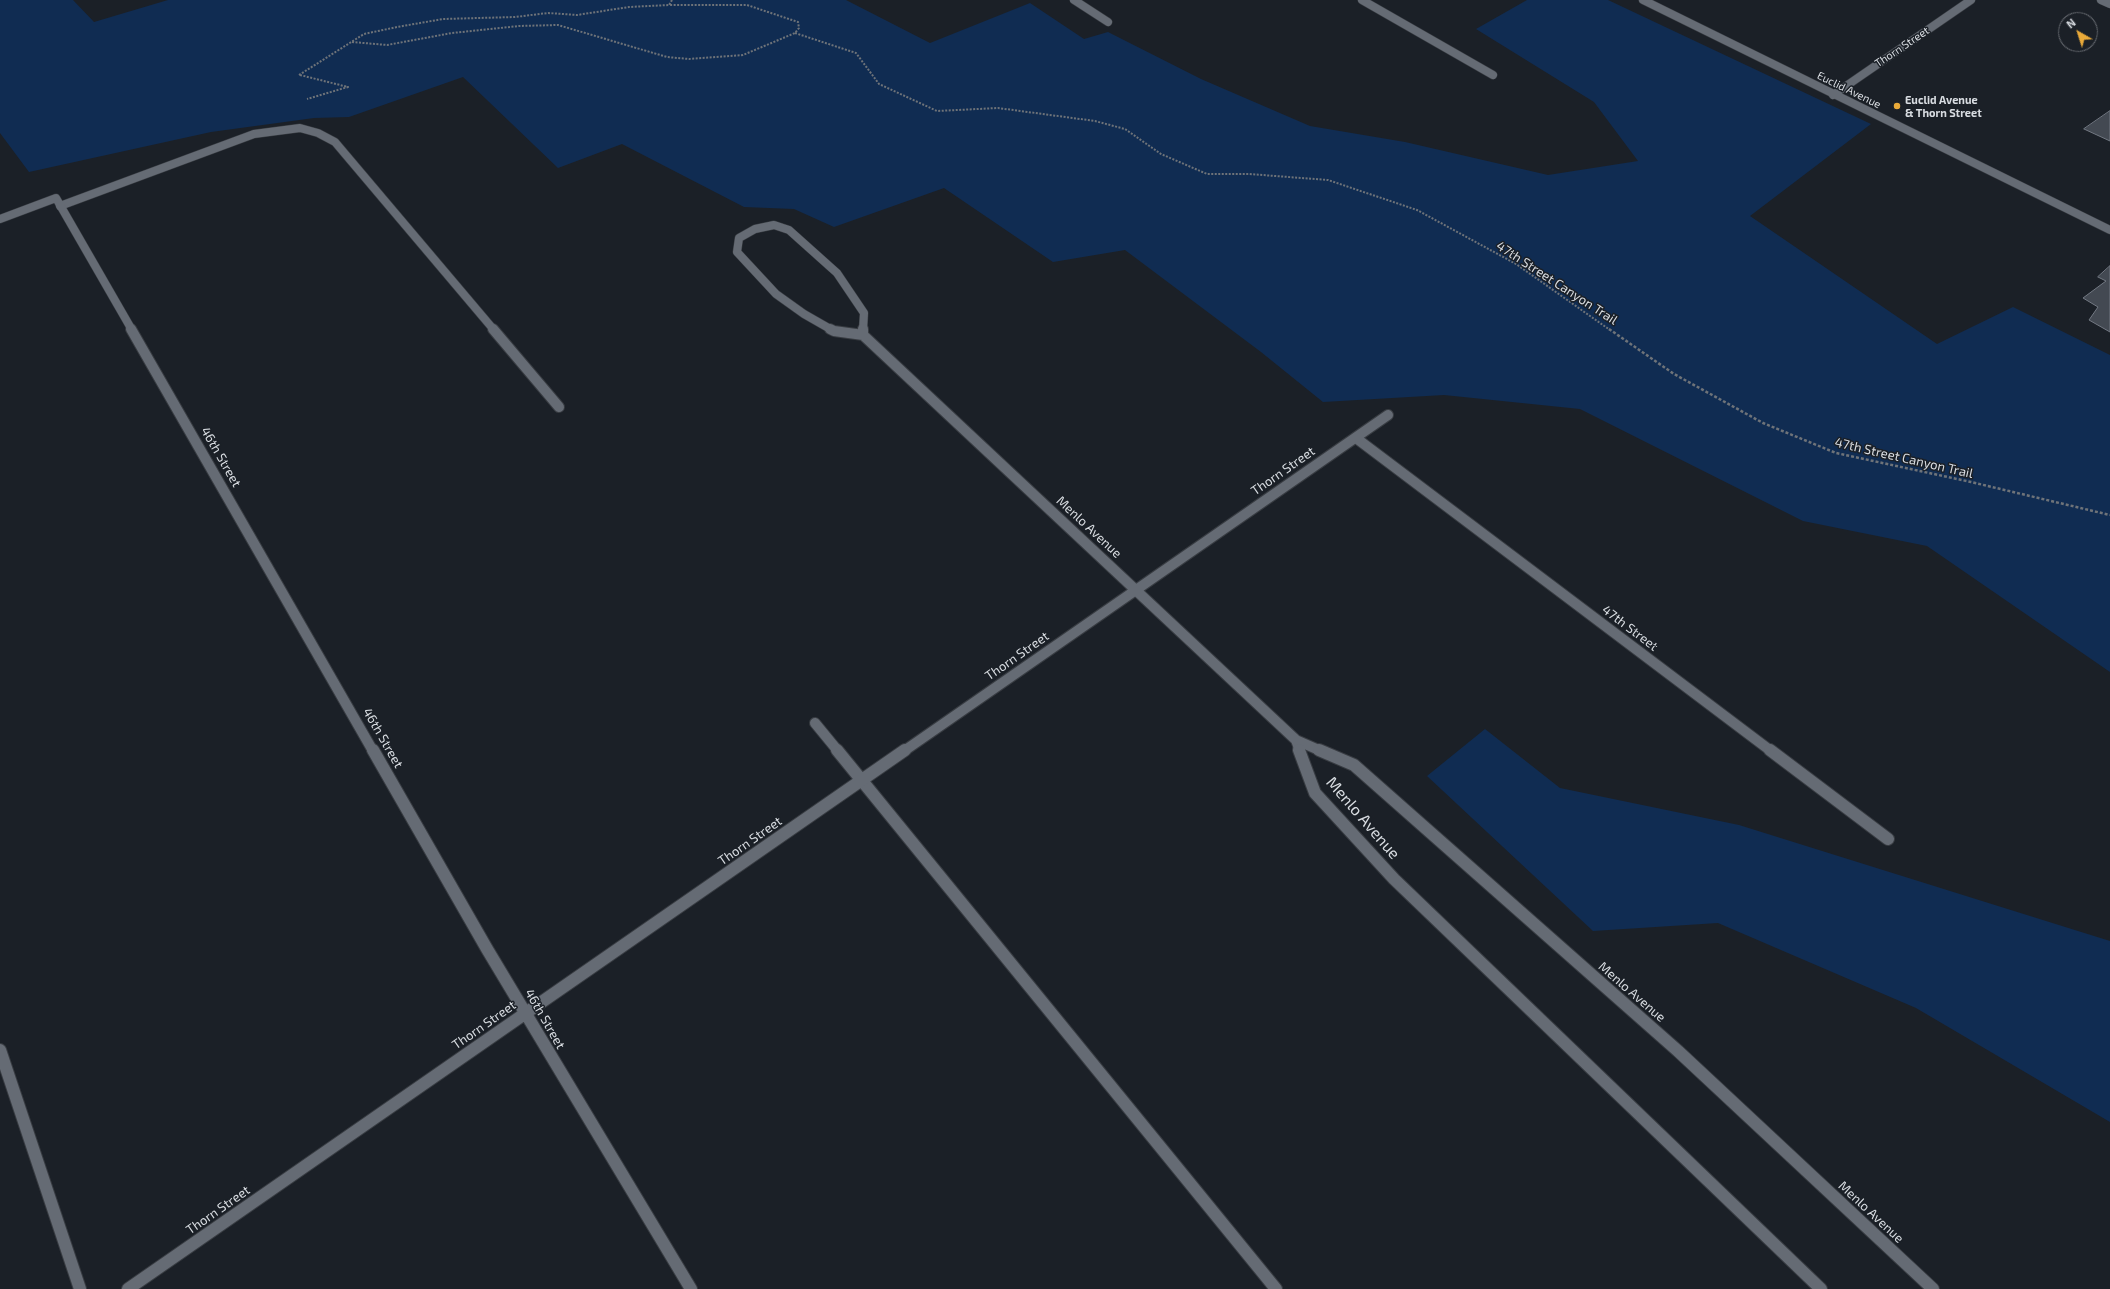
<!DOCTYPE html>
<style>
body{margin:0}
#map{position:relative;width:2110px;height:1289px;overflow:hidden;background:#1b2027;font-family:"Exo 2",sans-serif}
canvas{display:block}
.north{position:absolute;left:2058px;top:12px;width:40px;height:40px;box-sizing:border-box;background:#1b2027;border:1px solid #676b71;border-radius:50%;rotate:321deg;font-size:11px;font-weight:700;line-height:16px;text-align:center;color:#d8dce1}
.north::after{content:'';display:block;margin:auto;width:14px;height:18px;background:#eaaa39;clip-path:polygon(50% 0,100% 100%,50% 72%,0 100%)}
</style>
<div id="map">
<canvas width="2110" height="1289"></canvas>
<div class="north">N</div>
</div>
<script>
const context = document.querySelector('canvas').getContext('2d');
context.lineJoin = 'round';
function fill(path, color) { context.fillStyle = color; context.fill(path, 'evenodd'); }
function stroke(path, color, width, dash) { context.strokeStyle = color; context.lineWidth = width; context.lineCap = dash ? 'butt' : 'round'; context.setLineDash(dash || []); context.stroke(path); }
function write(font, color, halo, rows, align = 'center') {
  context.font = font + ' "Exo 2",sans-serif'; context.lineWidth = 3; context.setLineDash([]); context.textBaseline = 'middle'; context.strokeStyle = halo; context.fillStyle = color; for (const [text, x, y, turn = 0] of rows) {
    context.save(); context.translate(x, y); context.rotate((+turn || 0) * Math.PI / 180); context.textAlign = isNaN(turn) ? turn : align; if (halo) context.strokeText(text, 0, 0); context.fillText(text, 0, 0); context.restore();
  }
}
const green = new Path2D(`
 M0 0H73L94 22 168 0H846L930 43 1030 3 1084 39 1108 32 1201 79 1310 126 1405 142 1548 175 1638 161 1594 102 1476 29 1527 0H1608L1871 124 1750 216 1937 344 2013 307 2110 355V672L1927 546 1803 521 1580 409 1444 395 1323 402 1261 352 1125 250 1053 262 944 188 834 227 794 209 744 207 622 144 558 168 463 77 349 117 314 118 211 132 29 172 0 133Z
 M1485 729 1560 788 1739 825 2110 941V1122L1916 1008 1718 923 1593 931 1427 776Z`);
const building = new Path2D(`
 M2110 111V141L2084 129Z
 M2110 266V332L2089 320 2098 307 2083 298 2106 281 2098 277Z`);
const pathFar1 = new Path2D(`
 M795 33 856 53 879 84 937 111 998 108 1095 121 1125 129 1161 154 1207 174H1249L1328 180 1417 210 1516 264 1610 330
 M352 42 387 45 452 33 519 26 558 25 667 57 689 59 743 55 795 33 799 28 798 22 747 5H669L672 0
 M299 75 364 34 397 27 443 19 515 17 548 13 577 15 629 7 669 5
 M300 75 348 87 307 99`);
const path = new Path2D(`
 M1609 329 1674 374 1763 423 1836 453 1971 482 2110 515`);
const serviceFar2 = new Path2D(`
 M1362 0 1493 75
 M60 206 254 134 300 128 318 133 335 142 494 330`);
const serviceFar1 = new Path2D(`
 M493 329 559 407
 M1356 438 1771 751
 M815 723 838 751`);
const service = new Path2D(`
 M837 750 1276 1289
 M1770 750 1888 839
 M0 1050 80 1289`);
const minorFar2 = new Path2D(`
 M1074 0 1108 22
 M2101 0 2110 4
 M1833 95 1971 0
 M0 219 56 198 132 330
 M832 330 804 314 776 294 737 252 739 238 755 229 774 225 789 230 837 273 864 313 863 330`);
const minorFar1 = new Path2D(`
 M131 329 373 751
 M830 329 834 331 863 335
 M863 335 1296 740 1321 751
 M863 335V329
 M1296 740 1300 751
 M904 751 1388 415`);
const minor = new Path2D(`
 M373 750 487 949 691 1289
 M1299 750 1315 793 1394 879 1821 1289
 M1319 750 1354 765 1678 1051 1933 1289
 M128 1289 905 750`);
const secondary = new Path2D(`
 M1643 0 2110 230`);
const markers = [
 [1897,106,4,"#eaaa39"]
];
const farStreetnames = [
 ["Thorn Street",1902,47,-34],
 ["Euclid Avenue",1849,90,26]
];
const farPoinames = [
 ["Euclid Avenue",1905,100],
 ["& Thorn Street",1905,113]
];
const streetNames = [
 ["47th Street Canyon Trail",1557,283,33],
 ["46th Street",221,457,60],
 ["47th Street Canyon Trail",1904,458,13],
 ["Thorn Street",1283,471,-35],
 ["Menlo Avenue",1089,527,43],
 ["47th Street",1630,628,37],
 ["Thorn Street",1017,656,-35],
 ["46th Street",383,738,60],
 ["Thorn Street",750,841,-35],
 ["Menlo Avenue",1632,992,41],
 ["46th Street",545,1019,60],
 ["Thorn Street",484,1025,-35],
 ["Thorn Street",218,1210,-35],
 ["Menlo Avenue",1871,1212,43]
];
const nearStreetnames = [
 ["Menlo Avenue",1363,818,49]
];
fill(green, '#102c52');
fill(building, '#434952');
stroke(building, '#737983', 1);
stroke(serviceFar2, '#383c42', 9);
stroke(serviceFar1, '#383c42', 12);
stroke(service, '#383c42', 14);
stroke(minorFar2, '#383c42', 9);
stroke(minorFar1, '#383c42', 12);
stroke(minor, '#383c42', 14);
stroke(secondary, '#383c42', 9);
stroke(pathFar1, '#6e7379', 2, [2, 1.5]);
stroke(path, '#6e7379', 2.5, [3, 2]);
stroke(serviceFar2, '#656b74', 8);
stroke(serviceFar1, '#656b74', 10);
stroke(service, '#656b74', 12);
stroke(minorFar2, '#656b74', 8);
stroke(minorFar1, '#656b74', 10);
stroke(minor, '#656b74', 12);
stroke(secondary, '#656b74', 8);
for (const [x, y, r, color] of markers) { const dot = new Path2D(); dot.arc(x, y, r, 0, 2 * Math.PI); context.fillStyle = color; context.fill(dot); stroke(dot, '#1b2027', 1.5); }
write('11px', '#d8dce1', '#1b2027', farStreetnames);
write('bold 11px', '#d8dce1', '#1b2027', farPoinames, 'left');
write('13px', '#d8dce1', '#1b2027', streetNames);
write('16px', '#d8dce1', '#1b2027', nearStreetnames);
</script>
